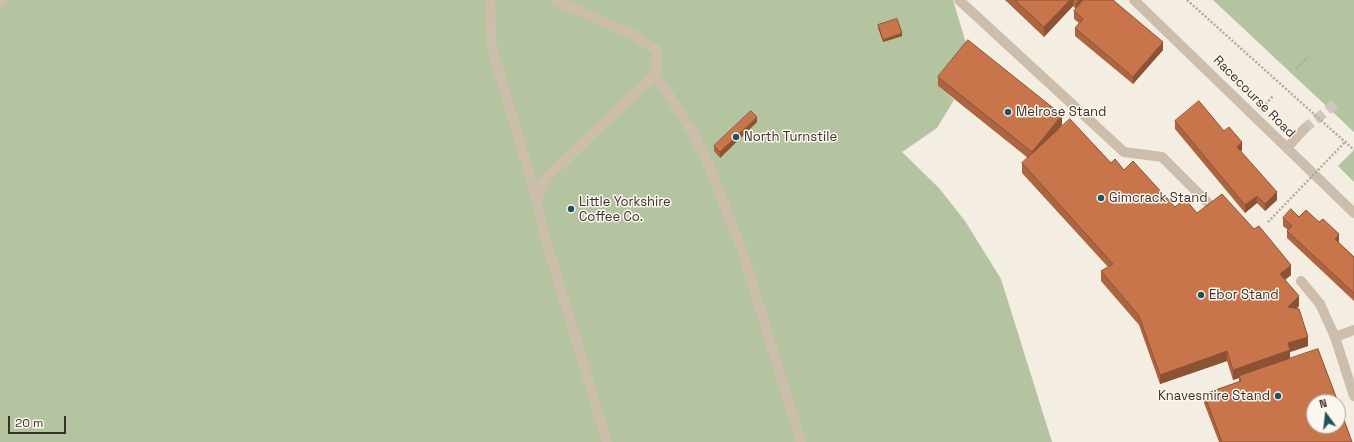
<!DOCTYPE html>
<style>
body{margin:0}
#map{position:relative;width:1354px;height:442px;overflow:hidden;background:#f4ede1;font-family:"Space Grotesk",sans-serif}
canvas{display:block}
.north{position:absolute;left:1306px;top:394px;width:40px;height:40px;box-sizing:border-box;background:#fbf6ee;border:1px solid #aea7a0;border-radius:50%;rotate:345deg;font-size:11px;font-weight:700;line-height:16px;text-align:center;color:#3b312b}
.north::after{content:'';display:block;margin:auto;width:14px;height:18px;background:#1f545e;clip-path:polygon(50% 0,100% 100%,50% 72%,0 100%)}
.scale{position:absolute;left:8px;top:416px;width:58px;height:18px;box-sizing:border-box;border:2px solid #3b312b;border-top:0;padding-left:5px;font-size:12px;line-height:14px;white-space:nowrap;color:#3b312b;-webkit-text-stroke:3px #fbf6ee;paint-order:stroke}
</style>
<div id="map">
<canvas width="1354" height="442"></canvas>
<div class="north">N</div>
<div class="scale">20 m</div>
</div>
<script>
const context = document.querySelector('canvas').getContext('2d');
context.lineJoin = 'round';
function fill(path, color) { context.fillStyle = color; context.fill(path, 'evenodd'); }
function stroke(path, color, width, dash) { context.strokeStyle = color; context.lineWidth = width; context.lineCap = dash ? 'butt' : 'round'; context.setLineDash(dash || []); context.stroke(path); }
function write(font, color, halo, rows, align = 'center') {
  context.font = font + ' "Space Grotesk",sans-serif'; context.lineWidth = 3; context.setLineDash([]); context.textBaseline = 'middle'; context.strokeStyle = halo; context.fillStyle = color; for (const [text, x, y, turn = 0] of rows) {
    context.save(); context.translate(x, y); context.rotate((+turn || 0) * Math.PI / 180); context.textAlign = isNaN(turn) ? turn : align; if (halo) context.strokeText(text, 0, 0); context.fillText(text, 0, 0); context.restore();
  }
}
const green = new Path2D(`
 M0 0H953L968 50 938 86 954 100 937 128 902 152 939 188 965 221 1001 279 1052 442H0Z
 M1213 0H1354V132Z
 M1354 150V182L1338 166Z`);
const minorTunnel = new Path2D(`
 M1304 129 1335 104`);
const path = new Path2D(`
 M1187 0 1354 150
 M1296 69 1308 57
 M1263 107 1273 96`);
const minor = new Path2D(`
 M490 0 492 48 537 200 542 227 607 442
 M959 0 1124 152 1162 157 1212 207
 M1134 0 1354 213
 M0 2 4 0
 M656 74 694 135 705 156 743 253 801 442
 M1287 148 1304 129
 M537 200 546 178 656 74 657 50 635 36 555 0
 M1301 281 1320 304 1335 337 1354 396
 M1335 337 1354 330`);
const pathBridge = new Path2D(`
 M1268 222 1346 141`);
const wall = new Path2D(`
 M1005 0H1113L1163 50 1133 84 1075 36V28L1079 23 1074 19V11L1076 9 1073 6 1044 37Z
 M878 25 902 36 883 42 878 28Z
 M938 77 1062 125 1058 130 1111 163 1124 170 1175 207 1197 213 1291 275 1285 280 1299 306 1296 309 1308 346 1290 352V359L1352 442H1219L1204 403V394L1239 382V378L1233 380 1227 361 1160 384 1139 325 1101 281V271L1108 267 1022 173V163L1028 158 938 86Z
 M1175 121 1224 131 1242 150 1240 151 1277 200 1265 211 1257 203 1245 213 1175 129Z
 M757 122 720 158 714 151V146Z
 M1299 217 1339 241 1338 242 1354 257V301L1287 238V231L1288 230 1283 226V218Z`);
const shadedWall = new Path2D(`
 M1070 0H1078L1073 1V6L1044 37V27Z
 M1079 0H1084L1076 9V4Z
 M902 33V36L883 42V40Z
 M1163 42V50L1133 84V77Z
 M1062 115V125L1032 161V152Z
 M757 117V122L720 158V152Z
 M1242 142V150L1237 155V147Z
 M1277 192V200L1265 211V204Z
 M1257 196V203L1245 213V205Z
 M1339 234V241L1335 246V239Z
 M1291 265V275L1280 284V274Z
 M1299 296V306L1288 316V307Z
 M1308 337V346L1290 352V360L1239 376V378L1233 380V370L1288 343Z
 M1227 351V361L1160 384V375Z`);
const building = new Path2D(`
 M1015 0H1070L1044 27Z
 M1074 0H1079L1076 4 1073 1Z
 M1083 0H1113L1163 42 1133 77 1075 28 1083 19 1074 11Z
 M897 19 902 33 883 40 878 25Z
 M968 40 1062 115 1032 152 938 77Z
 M1199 101 1224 131 1229 127 1242 142 1237 147 1277 192 1265 204 1257 196 1245 205 1175 121Z
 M751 111 757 117 720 152 714 146Z
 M1070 119 1111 163 1115 159 1124 170 1133 161 1175 207 1185 199 1197 213 1222 194 1254 229 1259 226 1291 265 1280 274 1299 296 1288 307 1299 309 1308 337 1288 343 1290 350 1233 370 1227 351 1160 375 1139 316 1101 271 1113 264 1022 163Z
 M1291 209 1299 217 1306 210 1319 222 1323 219 1339 234 1335 239 1354 257V293L1287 231 1292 226 1283 218Z
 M1318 349 1338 402H1314V426H1338V403L1352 442H1222L1204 394 1241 381 1239 376Z`);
const markers = [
 [1008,112,4,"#1f545e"],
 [736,137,4,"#1f545e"],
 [1101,198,4,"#1f545e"],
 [571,209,4,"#1f545e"],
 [1201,295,4,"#1f545e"],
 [1278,396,4,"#1f545e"]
];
const streetNames = [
 ["Racecourse Road",1254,97,45]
];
const poiNames = [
 ["Melrose Stand",1016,112],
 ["North Turnstile",744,137],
 ["Gimcrack Stand",1109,198],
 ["Little Yorkshire",579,202],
 ["Coffee Co.",579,217],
 ["Ebor Stand",1209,295],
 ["Knavesmire Stand",1270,396,"right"]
];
fill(green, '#b4c4a0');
stroke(minorTunnel, '#cfc7bd', 10, [10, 5]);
stroke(path, '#b9a896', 2.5, [2, 2]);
stroke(minor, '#cdbeac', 10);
stroke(pathBridge, '#b9a896', 2.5, [2, 2]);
fill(wall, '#ac6540');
fill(shadedWall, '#8c5234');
fill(building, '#c8754b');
stroke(building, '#8c5234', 1);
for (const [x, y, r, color] of markers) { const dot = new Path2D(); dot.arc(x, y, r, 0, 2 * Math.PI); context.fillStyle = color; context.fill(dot); stroke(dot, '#fbf6ee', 1.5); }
write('13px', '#3b312b', '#fbf6ee', streetNames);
write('13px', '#3b312b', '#fbf6ee', poiNames, 'left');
</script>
